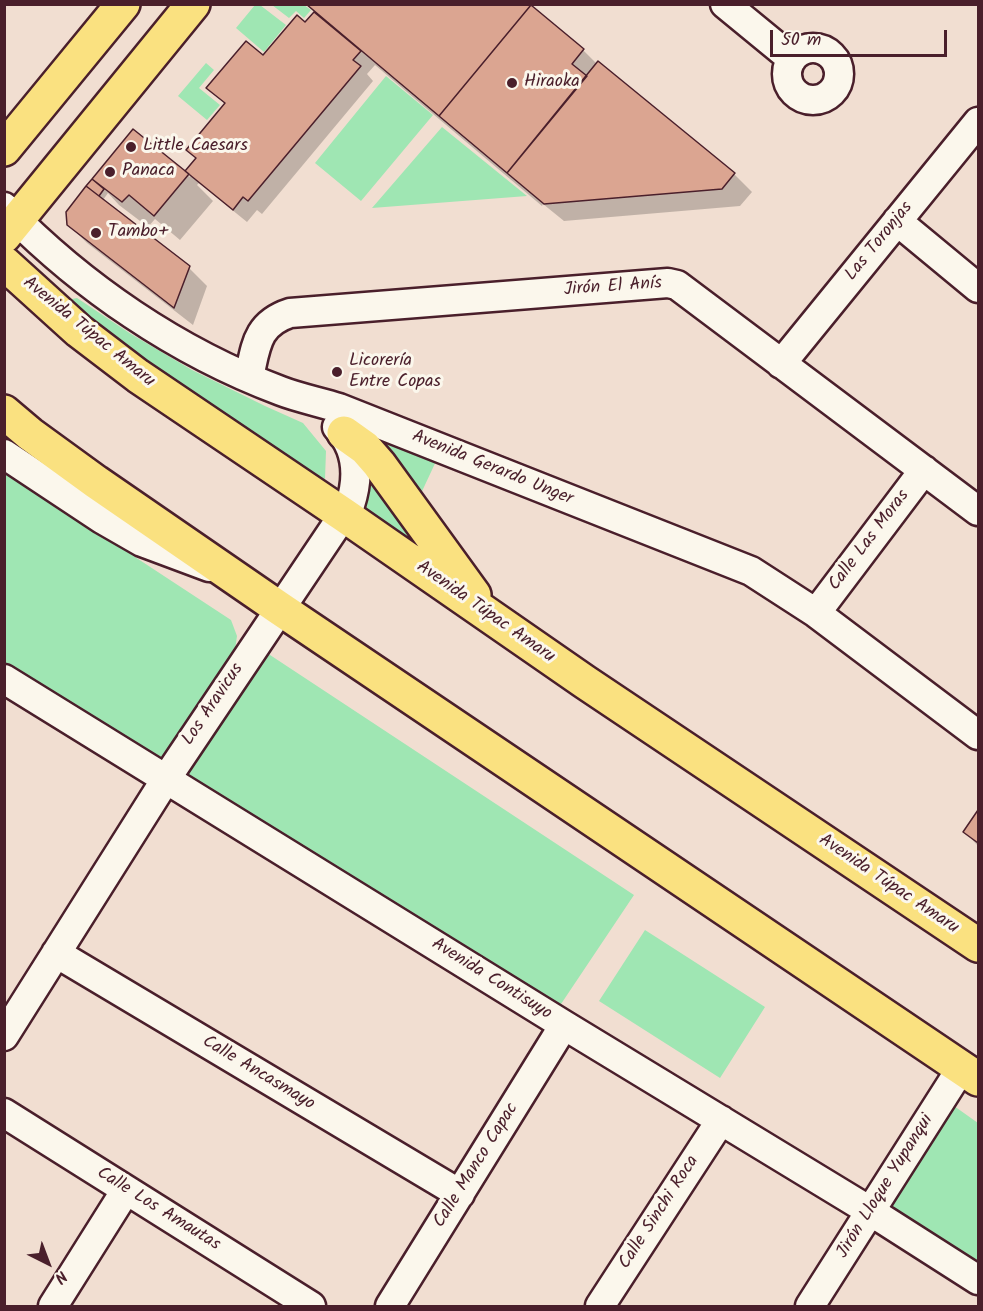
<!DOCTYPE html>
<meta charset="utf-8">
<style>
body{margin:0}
#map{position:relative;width:983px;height:1311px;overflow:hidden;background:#f1ded1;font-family:Kalam,sans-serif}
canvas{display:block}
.frame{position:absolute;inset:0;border:6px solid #4a1f2b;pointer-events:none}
.north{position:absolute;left:18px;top:1233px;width:60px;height:60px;-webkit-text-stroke:4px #fbf7ec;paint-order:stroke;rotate:138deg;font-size:16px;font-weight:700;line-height:24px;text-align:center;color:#4a1f2b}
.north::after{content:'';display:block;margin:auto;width:21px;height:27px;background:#4a1f2b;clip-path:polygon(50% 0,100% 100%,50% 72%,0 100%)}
.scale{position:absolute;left:770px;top:30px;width:177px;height:27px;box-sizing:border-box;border:3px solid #4a1f2b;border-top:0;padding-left:8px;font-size:18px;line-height:21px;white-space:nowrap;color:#4a1f2b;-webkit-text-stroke:4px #fbf7ec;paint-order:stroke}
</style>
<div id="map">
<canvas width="983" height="1311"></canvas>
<div class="frame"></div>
<div class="north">N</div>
<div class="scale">50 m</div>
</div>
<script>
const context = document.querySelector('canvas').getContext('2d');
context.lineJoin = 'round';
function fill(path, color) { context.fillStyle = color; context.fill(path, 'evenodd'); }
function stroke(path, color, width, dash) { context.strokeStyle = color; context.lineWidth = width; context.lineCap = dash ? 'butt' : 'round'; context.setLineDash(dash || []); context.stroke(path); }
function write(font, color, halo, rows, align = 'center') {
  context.font = font + ' Kalam,sans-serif'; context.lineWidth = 6; context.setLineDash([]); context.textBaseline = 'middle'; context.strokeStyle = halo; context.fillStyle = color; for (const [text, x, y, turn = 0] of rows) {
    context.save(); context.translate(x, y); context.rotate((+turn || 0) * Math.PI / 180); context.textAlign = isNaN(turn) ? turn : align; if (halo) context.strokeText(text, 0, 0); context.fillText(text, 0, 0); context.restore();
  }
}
const green = new Path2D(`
 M255 5H260L286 25 264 52 236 28Z
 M272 5H304L311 10 304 18 296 11 289 18Z
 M206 63 214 70 199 88 220 105 207 120 178 96Z
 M386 76 433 115 361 201 315 163Z
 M442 127 527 196 372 208Z
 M77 298 131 334 192 370 265 406 303 423 326 451 325 479 307 472 134 353 69 303 72 299Z
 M348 421 438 457 417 502Z
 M365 462 431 553 358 503Z
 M4 471 231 620 237 636 235 650 162 766 5 670Z
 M267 653 634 895 559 1007 184 775Z
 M645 930 765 1007 720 1078 599 1001Z
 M954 1106 978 1123V1269L885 1211Z`);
const shadow = new Path2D(`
 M306 4H528L583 50 597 64 734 174 752 192 740 206 564 221 543 204 542 206 375 65 367 74 373 81 262 214 257 210 247 222 199 183 197 185 213 201 180 240 155 219 148 227 119 205 108 193 103 200 189 268 207 286 193 325 87 243 69 225 67 212 134 131 190 177 226 105 208 88 263 57 306 24 315 13Z
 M978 813V846L965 832Z`);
const building = new Path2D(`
 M306 4H530L531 5 439 116Z
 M531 5 584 49 572 64 587 76 507 173 439 116Z
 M314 12 361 51 353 60 361 66 248 201 243 197 233 210 185 171 196 158 186 150 225 103 206 88 246 41 263 55 297 15 305 22Z
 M598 61 735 173 722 189 544 204 507 173Z
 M133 129 189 174 154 216 129 195 122 202 92 179Z
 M92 179 104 189 99 196 86 186Z
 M86 186 190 266 174 308 67 225 66 212Z
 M978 810V843L963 832Z`);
const minor = new Path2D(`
 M725 4 792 59
 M787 74a26 26 0 1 1 52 0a26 26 0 1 1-52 0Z
 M4 207C82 287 177 352 281 391 299 398 320 402 339 408L751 571 816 613 978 735
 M897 221 978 288
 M781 364 978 122
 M249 377C256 347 256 324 290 313L668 283 677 285 978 511
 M4 454 102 519 142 542 209 567
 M816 613 924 470
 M4 679 564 1025 870 1211 978 1280
 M56 953 460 1194
 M4 1036 166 779 350 505C359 477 358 449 337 427
 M4 1113 311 1306
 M53 1306 126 1190
 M390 1306 564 1025
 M600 1306 721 1120
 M810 1306 962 1067`);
const major = new Path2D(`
 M4 149 123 4
 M4 236 193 4
 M4 263 79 331 138 376 344 515 585 682 978 945
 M4 412 30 434 96 482 279 608 978 1079
 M344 433 365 448 379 464 474 595`);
const markers = [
 [512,83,6,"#4a1f2b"],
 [131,147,6,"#4a1f2b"],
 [110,172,6,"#4a1f2b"],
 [96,233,6,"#4a1f2b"],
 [337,372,6,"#4a1f2b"]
];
const poiNames = [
 ["Hiraoka",524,83],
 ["Little Caesars",143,147],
 ["Panaca",122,172],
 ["Tambo+",108,233],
 ["Licorería",349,362],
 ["Entre Copas",349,383]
];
const streetNames = [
 ["Las Toronjas",880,242,-51],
 ["Jirón El Anís",613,288,-4],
 ["Avenida Túpac Amaru",88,333,39],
 ["Avenida Gerardo Unger",492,469,22],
 ["Calle Las Moras",870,541,-53],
 ["Avenida Túpac Amaru",485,613,35],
 ["Los Aravicus",214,705,-56],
 ["Avenida Túpac Amaru",888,885,34],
 ["Avenida Contisuyo",491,980,32],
 ["Calle Ancasmayo",258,1074,31],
 ["Calle Manco Capac",477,1166,-58],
 ["Jirón Lloque Yupanqui",886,1187,-58],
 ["Calle Los Amautas",158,1210,32],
 ["Calle Sinchi Roca",660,1213,-57]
];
fill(green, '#9fe6b3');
fill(shadow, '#0003');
fill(building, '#dba591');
stroke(building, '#4a1f2b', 1.5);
stroke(minor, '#4a1f2b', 33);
stroke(major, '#4a1f2b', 38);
stroke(minor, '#fbf7ec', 28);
stroke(major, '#fae180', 33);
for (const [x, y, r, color] of markers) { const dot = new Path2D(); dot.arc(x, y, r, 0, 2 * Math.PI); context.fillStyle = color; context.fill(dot); stroke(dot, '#fbf7ec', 2); }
write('18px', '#4a1f2b', '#fbf7ec', poiNames, 'left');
write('18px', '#4a1f2b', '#fbf7ec', streetNames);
</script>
